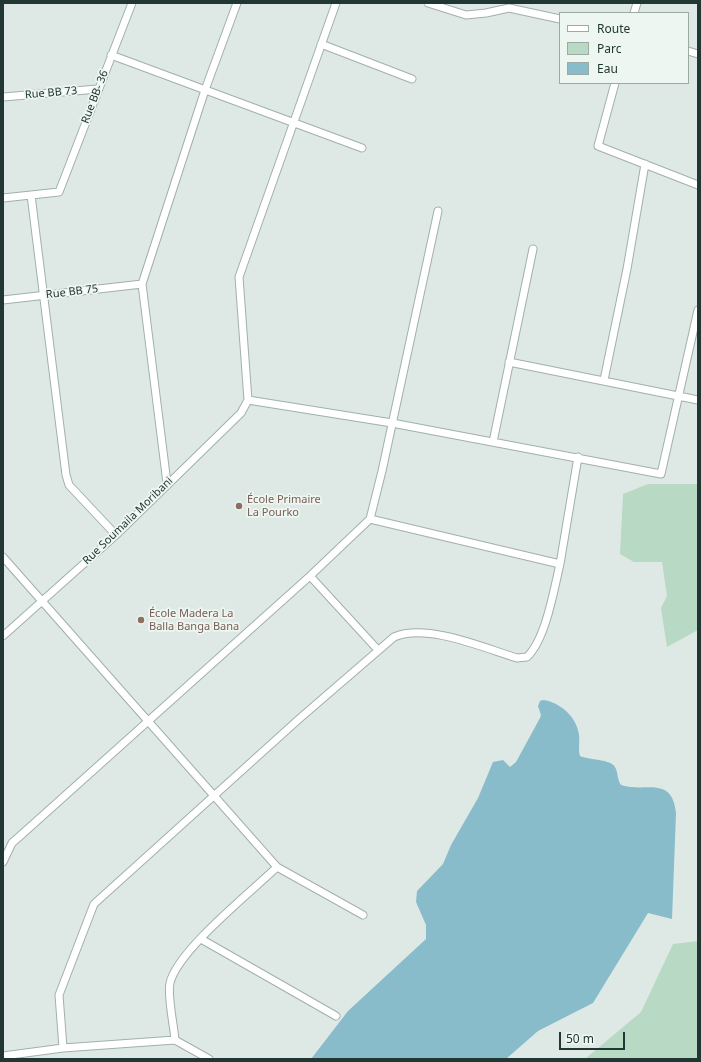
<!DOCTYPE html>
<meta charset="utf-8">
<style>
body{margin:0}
#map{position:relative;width:701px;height:1062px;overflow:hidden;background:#dee9e5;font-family:"Noto Sans",sans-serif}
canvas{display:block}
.frame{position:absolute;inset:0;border:4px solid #203733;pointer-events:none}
.legend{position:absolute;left:559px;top:12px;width:130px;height:72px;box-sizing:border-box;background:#eef6f2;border:1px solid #9caaa6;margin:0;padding:5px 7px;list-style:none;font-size:12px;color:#203733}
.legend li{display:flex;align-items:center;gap:8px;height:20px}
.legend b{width:20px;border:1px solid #9caaa6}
.scale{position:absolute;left:559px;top:1032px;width:66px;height:18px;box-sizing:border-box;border:2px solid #203733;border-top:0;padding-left:5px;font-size:12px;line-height:14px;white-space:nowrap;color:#203733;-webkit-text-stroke:3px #eef6f2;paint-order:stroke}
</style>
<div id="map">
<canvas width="701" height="1062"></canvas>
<div class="frame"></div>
<ul class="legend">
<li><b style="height:5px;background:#fff"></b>Route</li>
<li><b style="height:11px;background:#b8d9c3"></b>Parc</li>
<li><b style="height:11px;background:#88bccb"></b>Eau</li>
</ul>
<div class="scale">50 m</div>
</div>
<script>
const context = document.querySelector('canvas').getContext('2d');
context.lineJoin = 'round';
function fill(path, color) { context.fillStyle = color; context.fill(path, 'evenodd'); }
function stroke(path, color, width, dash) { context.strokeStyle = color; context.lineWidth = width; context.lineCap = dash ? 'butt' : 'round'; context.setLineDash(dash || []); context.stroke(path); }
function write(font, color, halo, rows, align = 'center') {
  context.font = font + ' "Noto Sans",sans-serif'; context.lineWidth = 3.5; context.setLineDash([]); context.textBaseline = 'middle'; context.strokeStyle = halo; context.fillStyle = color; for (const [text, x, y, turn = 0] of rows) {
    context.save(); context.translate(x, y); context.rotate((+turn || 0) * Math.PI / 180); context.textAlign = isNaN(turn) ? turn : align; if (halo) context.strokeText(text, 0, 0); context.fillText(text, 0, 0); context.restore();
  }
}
const green = new Path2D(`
 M648 484H698V630L667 647 661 608 667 596 662 562H634L620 554 623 494Z
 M698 941V1059H585L641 1012 673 944Z`);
const water = new Path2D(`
 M543 700C560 702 577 717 579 735 580 742 578 749 580 756 588 760 611 759 615 767 618 772 617 779 621 785 645 793 672 775 676 813L672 919 648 913 593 1003 538 1031 506 1059H311L348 1011 426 939V925L416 902 417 891 443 864 451 845 478 798 493 762 503 760 510 767 516 762 540 718 541 715 538 706 540 701Z`);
const minor = new Path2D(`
 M428 3 466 15 486 13 509 8 560 19
 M634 13 637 3
 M321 44 412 79
 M688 51 698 54
 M111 55 362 148
 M615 83 598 146 698 185
 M3 97 98 89
 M31 195 66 475 69 485 116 535
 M3 198 59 192 132 3
 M3 300 142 284
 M509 362 698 400
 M604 380 627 269 645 164
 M248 400 392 423 661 474 698 310
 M248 400 239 277 336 3
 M493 442 533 249
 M167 483 142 284 205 90 237 3
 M370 519 560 564 578 457
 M3 557 277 867 363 915
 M310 576 378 650
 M3 636 116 535 241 413 248 400
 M3 862 12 843 20 836 310 576 370 519 382 471 438 211
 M201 939 336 1016
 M175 1040C174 1026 167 995 170 983 177 951 251 892 277 867
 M63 1048 59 995 94 904 299 719 394 637C427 623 484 648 517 658L527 657C546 639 554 589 560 564
 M3 1056 63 1048 175 1040 209 1059`);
const markers = [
 [239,506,4,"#8d6e63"],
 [141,620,4,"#8d6e63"]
];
const streetNames = [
 ["Rue BB 73",51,93,-5],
 ["Rue BB- 36",95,97,-69],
 ["Rue BB 75",72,292,-7],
 ["Rue Soumaila Moribani",128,521,-44]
];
const educationNames = [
 ["École Primaire",247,500],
 ["La Pourko",247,513],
 ["École Madera La",149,614],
 ["Balla Banga Bana",149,627]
];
fill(green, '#b8d9c3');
fill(water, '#88bccb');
stroke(minor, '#a1b0ac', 9);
stroke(minor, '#fff', 7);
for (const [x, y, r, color] of markers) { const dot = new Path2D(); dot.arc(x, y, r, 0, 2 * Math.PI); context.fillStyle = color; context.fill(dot); stroke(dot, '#eef6f2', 1.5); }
write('11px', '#203733', '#eef6f2', streetNames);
write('11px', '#785e54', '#eef6f2', educationNames, 'left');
</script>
